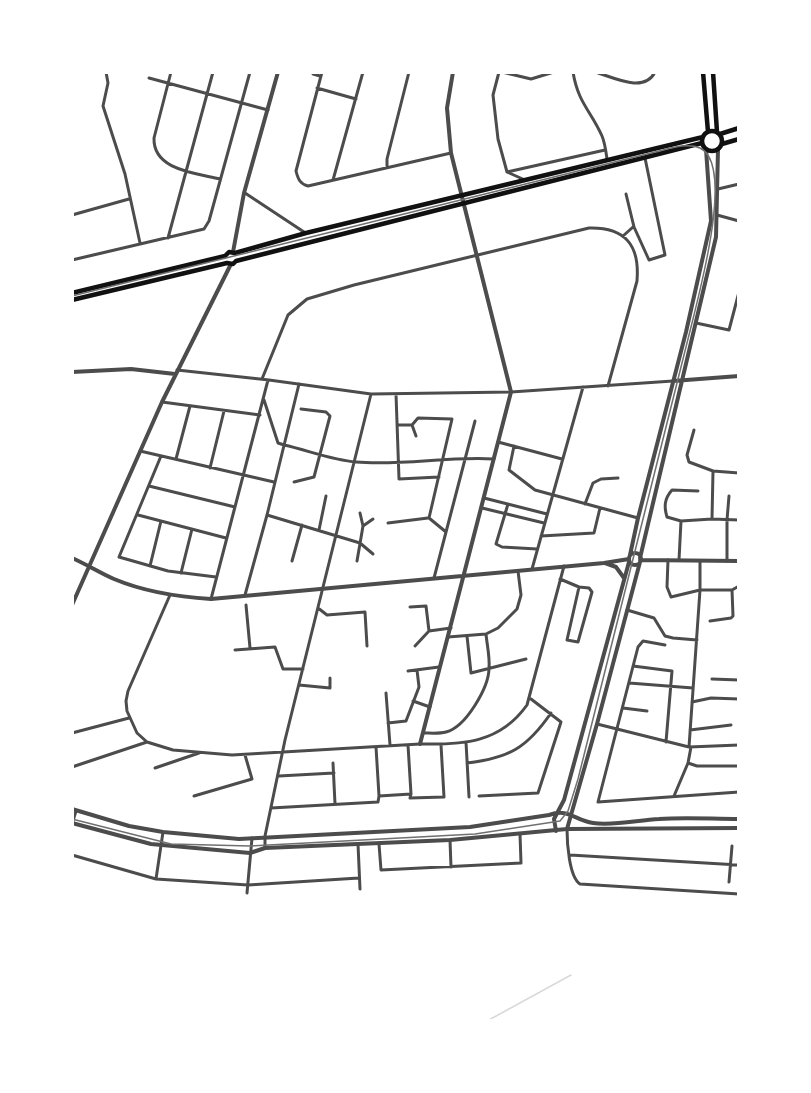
<!DOCTYPE html>
<style>
body{margin:0}
#map{position:relative;width:811px;height:1093px;overflow:hidden;background:#fff;font-family:"PT Sans Narrow",sans-serif}
canvas{display:block}
.frame{position:absolute;inset:0;border:74px solid #fff;pointer-events:none}
</style>
<div id="map">
<canvas width="811" height="1093"></canvas>
<div class="frame"></div>
</div>
<script>
const context = document.querySelector('canvas').getContext('2d');
context.lineJoin = 'round';
function stroke(path, color, width, dash) { context.strokeStyle = color; context.lineWidth = width; context.lineCap = dash ? 'butt' : 'round'; context.setLineDash(dash || []); context.stroke(path); }
const stream = new Path2D(`
 M487 1021 571 975`);
const minor = new Path2D(`
 M106 72 108 83 103 106 125 174 140 243
 M171 72 154 138C153 170 195 173 220 179
 M322 72 296 171C298 179 300 184 308 186L451 153
 M499 72 493 95 498 139 507 172
 M502 72 531 79 554 72
 M573 72C578 103 591 111 602 136 605 143 606 152 607 159
 M595 72C613 77 644 94 655 72
 M313 74 320 76
 M149 78 268 110
 M317 88 356 99
 M387 166V159L409 72
 M333 180 363 72
 M525 180 507 172 605 150
 M718 189 739 184
 M245 193 304 232
 M626 194 634 227 649 260 665 255 645 158
 M72 215 129 199
 M717 215 739 221
 M623 236 633 227
 M168 238 213 72
 M72 260 204 229 209 221 250 72
 M696 323 729 330 739 292
 M177 370 269 380 371 394 511 392 673 381
 M262 379 288 315 307 299 354 285 589 228C625 227 640 245 637 281L608 386
 M396 394 399 479 439 477
 M264 400 278 443 284 445C307 450 332 460 356 462 402 466 448 456 494 459
 M162 402 260 415
 M397 425H412
 M694 430 687 455 689 462 713 471
 M416 436 412 425 418 418 452 419 429 518 446 532
 M498 442 562 459
 M514 446 509 470 535 490 638 518
 M140 451 274 482
 M161 456 119 557 168 571 216 577
 M176 459 190 406
 M210 468 224 411
 M294 482 314 477 330 416 326 412 301 409
 M149 486 235 507
 M484 498 547 514
 M508 504 496 544 502 547 537 549
 M585 504 593 483 601 479 618 478
 M482 508 544 523
 M138 515 226 538
 M267 515 360 543 373 554
 M712 519 739 520
 M681 521 667 517C664 507 664 499 672 490L698 491
 M388 523 428 518
 M363 526 373 519
 M319 530 326 496
 M541 536 594 533 600 508
 M668 560 667 587 671 597 700 590H732L739 586
 M679 560 681 521 712 519 713 471 739 473
 M292 561 302 525
 M357 561 363 526 360 513
 M727 561V520L729 496
 M150 566 161 521
 M532 569 583 387
 M181 573 192 529
 M434 578 475 421
 M560 579 579 587 567 640 578 642 592 592 589 588 579 587
 M170 595 128 691 126 701 127 711 137 733 147 742 173 750 232 755 420 744C463 745 500 743 527 705L564 566
 M245 595 267 515 299 384
 M211 599 268 380
 M246 605 250 648
 M410 607 426 606 429 631 451 628
 M318 608 327 615 365 612 367 646
 M627 610 654 618 665 636 673 638 697 640
 M710 621 731 618 733 616 732 590
 M467 636 471 673 526 659
 M448 637 486 634 498 628 517 609 521 595 518 571
 M665 645 643 641 638 647 598 802 739 792
 M415 646 429 631
 M235 650 275 647 283 669H303
 M633 666 672 671 666 742
 M408 671 439 667
 M712 679 739 680
 M629 683 693 688
 M299 685 330 688V678
 M386 693 390 745
 M413 701 430 707
 M692 702 711 698 739 699
 M623 708 647 711
 M388 723 406 721 419 687 417 670
 M597 724 689 747 739 745
 M690 730 731 725
 M72 733 129 718
 M423 733C430 733 439 734 446 732 466 727 489 687 489 668 490 657 487 645 486 634
 M466 742 469 797
 M408 745 411 794
 M376 747 379 796
 M689 747 700 590V561
 M333 763 335 804
 M467 763C509 758 527 748 551 713
 M688 763 697 766H739
 M72 767 147 742
 M155 768 199 753
 M279 776 334 773
 M194 796 252 779 245 755
 M479 796 538 793 561 722 531 699
 M674 796 688 763 691 747
 M271 808 378 802 379 796 411 794 410 798 444 797 441 745
 M72 824 76 811
 M567 829C567 842 569 877 580 884L739 894
 M450 840 451 867
 M358 844 360 889
 M379 844 381 870 521 863 520 834
 M265 848V836L285 740 371 394
 M72 855 156 879 248 885 359 878
 M570 855 739 865
 M156 879 163 832
 M729 882 732 846
 M247 893 252 838`);
const tertiary = new Path2D(`
 M233 252 244 193 278 72
 M72 372 131 369 175 374
 M673 381 739 376
 M629 559a6 6 0 1 1 12 0a6 6 0 1 1-12 0Z
 M630 555 638 518 686 332 711 221 706 149
 M72 558C86 564 100 573 114 579 145 592 178 597 211 599L604 563 629 559
 M640 558 716 237 718 149
 M640 560 739 561
 M605 563 616 567 624 578
 M72 605 162 402 231 264
 M420 744 511 392 451 153 447 108 453 72
 M72 809 129 826 163 832 239 839 470 827 549 815C569 808 574 820 593 823 614 826 638 820 659 819 685 817 712 819 739 819
 M72 823 151 844 250 853 265 848 450 840 567 829 739 828
 M567 829 597 724 640 562
 M556 831 554 819 564 800 629 562`);
const secondary = new Path2D(`
 M703 72 708 132
 M713 72 717 132
 M702 141a10 10 0 1 1 20 0a10 10 0 1 1-20 0Z
 M720 134 739 128
 M722 144 739 139
 M235 253 306 233 703 137
 M72 293 225 256 229 252 235 253
 M72 300 227 263 233 264 236 261 702 143`);
const tram = new Path2D(`
 M72 296 655 152C668 149 687 142 700 148 734 164 701 285 694 315L578 779 568 811 560 821 475 834 250 846 171 844 72 819`);
stroke(stream, '#d9d9d9', 1.5);
stroke(minor, '#4c4c4c', 3);
stroke(tertiary, '#4c4c4c', 4);
stroke(secondary, '#111', 4.5);
stroke(tram, '#707070', 1.5);
</script>
